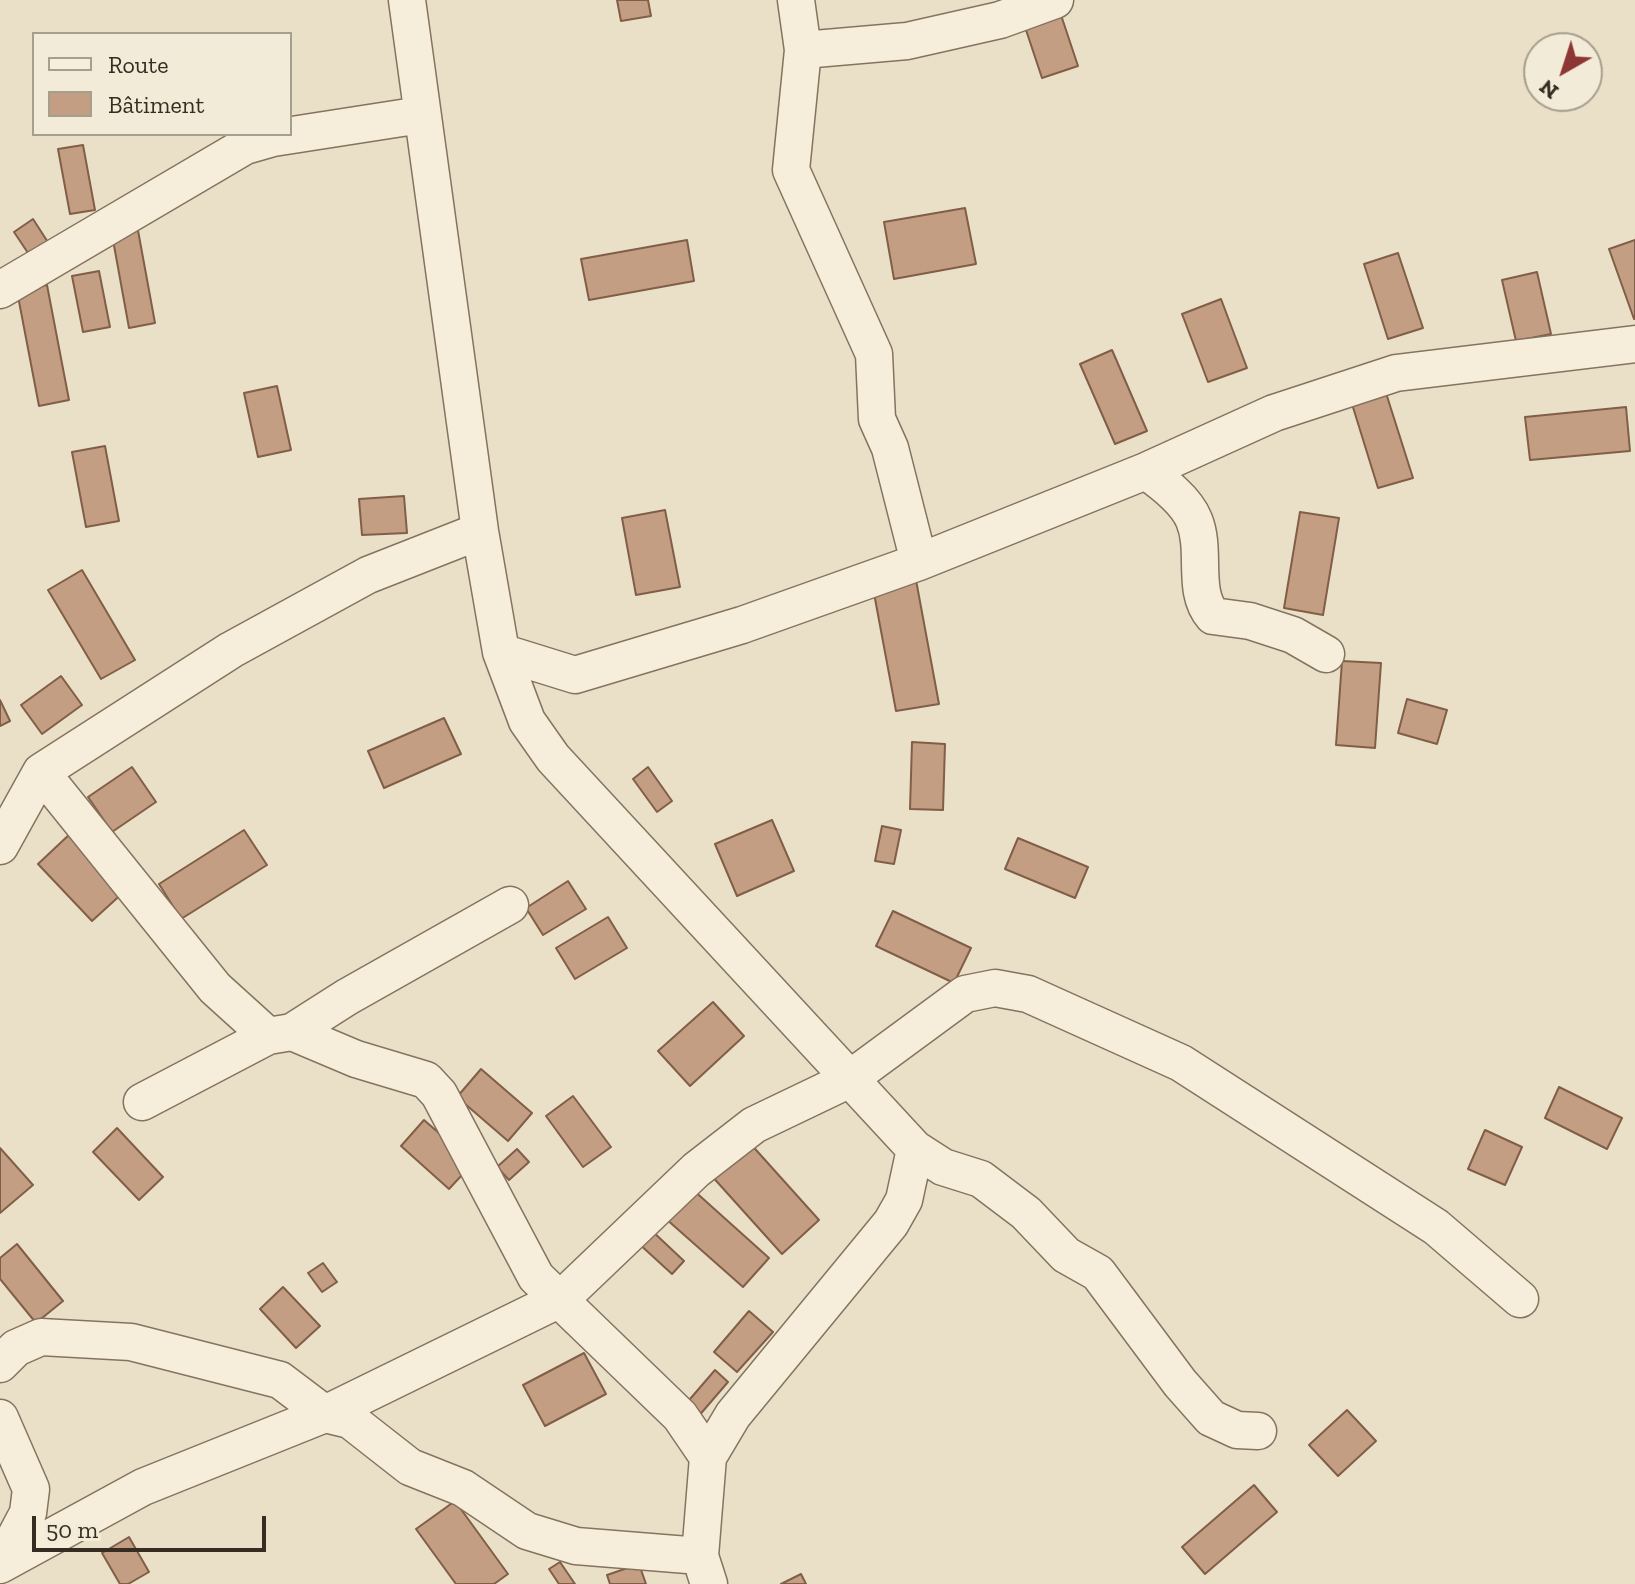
<!DOCTYPE html>
<meta charset="utf-8">
<style>
body{margin:0}
#map{position:relative;width:1635px;height:1584px;overflow:hidden;background:#eae0c8;font-family:"Zilla Slab",serif}
canvas{display:block}
.legend{position:absolute;left:32px;top:32px;width:260px;height:104px;box-sizing:border-box;background:#f2ebd7;border:2px solid #a79f8e;margin:0;padding:10px 14px;list-style:none;font-size:24px;color:#362c21}
.legend li{display:flex;align-items:center;gap:16px;height:40px}
.legend b{width:40px;border:2px solid #a79f8e}
.north{position:absolute;left:1523px;top:32px;width:80px;height:80px;box-sizing:border-box;background:#f2ebd7;border:2px solid #a79f8e;border-radius:50%;rotate:219deg;font-size:22px;font-weight:700;line-height:32px;text-align:center;color:#362c21}
.north::after{content:'';display:block;margin:auto;width:28px;height:36px;background:#8e3535;clip-path:polygon(50% 0,100% 100%,50% 72%,0 100%)}
.scale{position:absolute;left:32px;top:1516px;width:234px;height:36px;box-sizing:border-box;border:4px solid #362c21;border-top:0;padding-left:10px;font-size:24px;line-height:28px;white-space:nowrap;color:#362c21;-webkit-text-stroke:6px #f2ebd7;paint-order:stroke}
</style>
<div id="map">
<canvas width="1635" height="1584"></canvas>
<ul class="legend">
<li><b style="height:10px;background:#f6eedb"></b>Route</li>
<li><b style="height:22px;background:#c49e82"></b>Bâtiment</li>
</ul>
<div class="north">N</div>
<div class="scale">50 m</div>
</div>
<script>
const context = document.querySelector('canvas').getContext('2d');
context.lineJoin = 'round';
function fill(path, color) { context.fillStyle = color; context.fill(path, 'evenodd'); }
function stroke(path, color, width, dash) { context.strokeStyle = color; context.lineWidth = width; context.lineCap = dash ? 'butt' : 'round'; context.setLineDash(dash || []); context.stroke(path); }
const building = new Path2D(`
 M617 0H648L651 16 621 21Z
 M1057 3 1078 66 1042 78 1021 15Z
 M83 145 95 210 70 214 58 149Z
 M965 208 976 264 894 279 884 222Z
 M33 219 53 250 34 262 14 232Z
 M137 225 155 323 129 328 111 229Z
 M687 240 694 281 589 300 581 259Z
 M1635 240V319H1634L1609 249Z
 M1398 253 1423 328 1388 339 1364 264Z
 M99 271 110 327 83 332 72 276Z
 M1537 272 1551 334 1516 341 1502 280Z
 M47 285 69 400 39 406 17 291Z
 M1221 299 1247 368 1208 382 1182 314Z
 M1112 350 1147 431 1115 444 1080 364Z
 M277 386 291 450 258 457 244 393Z
 M1386 393 1413 478 1378 488 1352 404Z
 M1626 407 1630 451 1530 460 1525 417Z
 M105 446 119 521 86 527 72 452Z
 M404 496 407 533 362 535 359 499Z
 M665 510 680 587 636 595 622 518Z
 M1300 512 1339 518 1323 615 1284 608Z
 M82 570 135 660 101 679 48 590Z
 M916 580 939 704 896 711 873 588Z
 M1342 661 1381 663 1375 748 1336 745Z
 M61 676 82 705 42 734 21 705Z
 M1407 699 1447 710 1437 744 1398 733Z
 M0 700 10 721 0 726Z
 M444 718 461 754 384 788 368 751Z
 M912 742 945 744 943 810 910 809Z
 M132 767 156 802 112 832 88 797Z
 M648 767 672 801 657 812 633 779Z
 M772 820 794 871 737 896 715 844Z
 M882 826 901 830 894 864 875 861Z
 M244 830 267 865 181 919 159 884Z
 M72 832 126 890 92 921 38 864Z
 M1018 838 1088 867 1075 898 1005 869Z
 M568 881 586 909 543 935 526 908Z
 M893 911 971 948 954 983 876 946Z
 M608 917 627 948 575 979 556 948Z
 M713 1002 744 1036 690 1086 658 1051Z
 M481 1069 532 1113 508 1141 457 1097Z
 M1559 1087 1622 1118 1607 1149 1545 1118Z
 M573 1096 611 1147 583 1167 546 1116Z
 M424 1120 473 1163 449 1189 401 1146Z
 M117 1128 163 1177 139 1200 93 1152Z
 M1485 1130 1522 1147 1505 1185 1468 1169Z
 M748 1141 819 1220 782 1254 710 1174Z
 M0 1148 33 1185 0 1213Z
 M517 1149 529 1162 509 1180 497 1167Z
 M691 1188 769 1258 743 1287 665 1218Z
 M650 1229 684 1261 672 1274 637 1242Z
 M17 1244 63 1301 36 1323 0 1279V1258Z
 M323 1263 337 1282 322 1292 308 1273Z
 M283 1287 320 1326 296 1348 260 1309Z
 M749 1311 773 1332 737 1372 714 1352Z
 M584 1353 606 1394 545 1426 523 1385Z
 M715 1370 728 1382 697 1418 684 1406Z
 M1347 1410 1376 1441 1338 1476 1309 1445Z
 M1254 1485 1277 1512 1205 1574 1182 1547Z
 M455 1501 508 1574 494 1584H456L416 1529Z
 M129 1537 149 1572 128 1584H120L102 1553Z
 M560 1562 575 1584H559L549 1569Z
 M639 1564 646 1584H610L607 1575Z
 M801 1574 806 1584H781Z`);
const street = new Path2D(`
 M407 0 480 531 501 652 527 721 553 758 915 1149 943 1167 981 1179 1026 1213 1066 1255 1098 1273 1180 1383 1211 1418 1237 1430 1258 1431
 M796 0 803 50 791 170 874 354 877 419 890 448 919 562
 M803 50 907 41 1000 20 1055 0
 M0 290 245 146 273 138 421 115
 M1146 471C1163 483 1186 500 1194 520 1207 551 1191 591 1213 616L1250 621 1293 635 1326 654
 M501 652 575 675 742 625 919 562 1146 471 1274 413 1396 373 1635 344
 M41 772 215 988 268 1036
 M0 846 41 772 231 650 368 575 480 531
 M292 1032 356 1059 426 1080 439 1094 536 1277 680 1416 708 1457 700 1556 709 1584
 M142 1102 268 1036 292 1032 347 997 510 905
 M0 1364 16 1348 41 1337 131 1342 280 1380 325 1414 350 1420 410 1467 463 1488 527 1531 576 1546 700 1556
 M0 1418 31 1489 28 1513 1 1564
 M708 1457 733 1415 891 1223 904 1200 915 1149
 M0 1565 143 1487 325 1414 562 1298 696 1170 754 1125 848 1080 965 994 995 988 1028 994 1181 1063 1436 1227 1520 1299`);
fill(building, '#c49e82');
stroke(building, '#815e47', 2);
stroke(street, '#85735f', 39);
stroke(street, '#f6eedb', 36);
</script>
